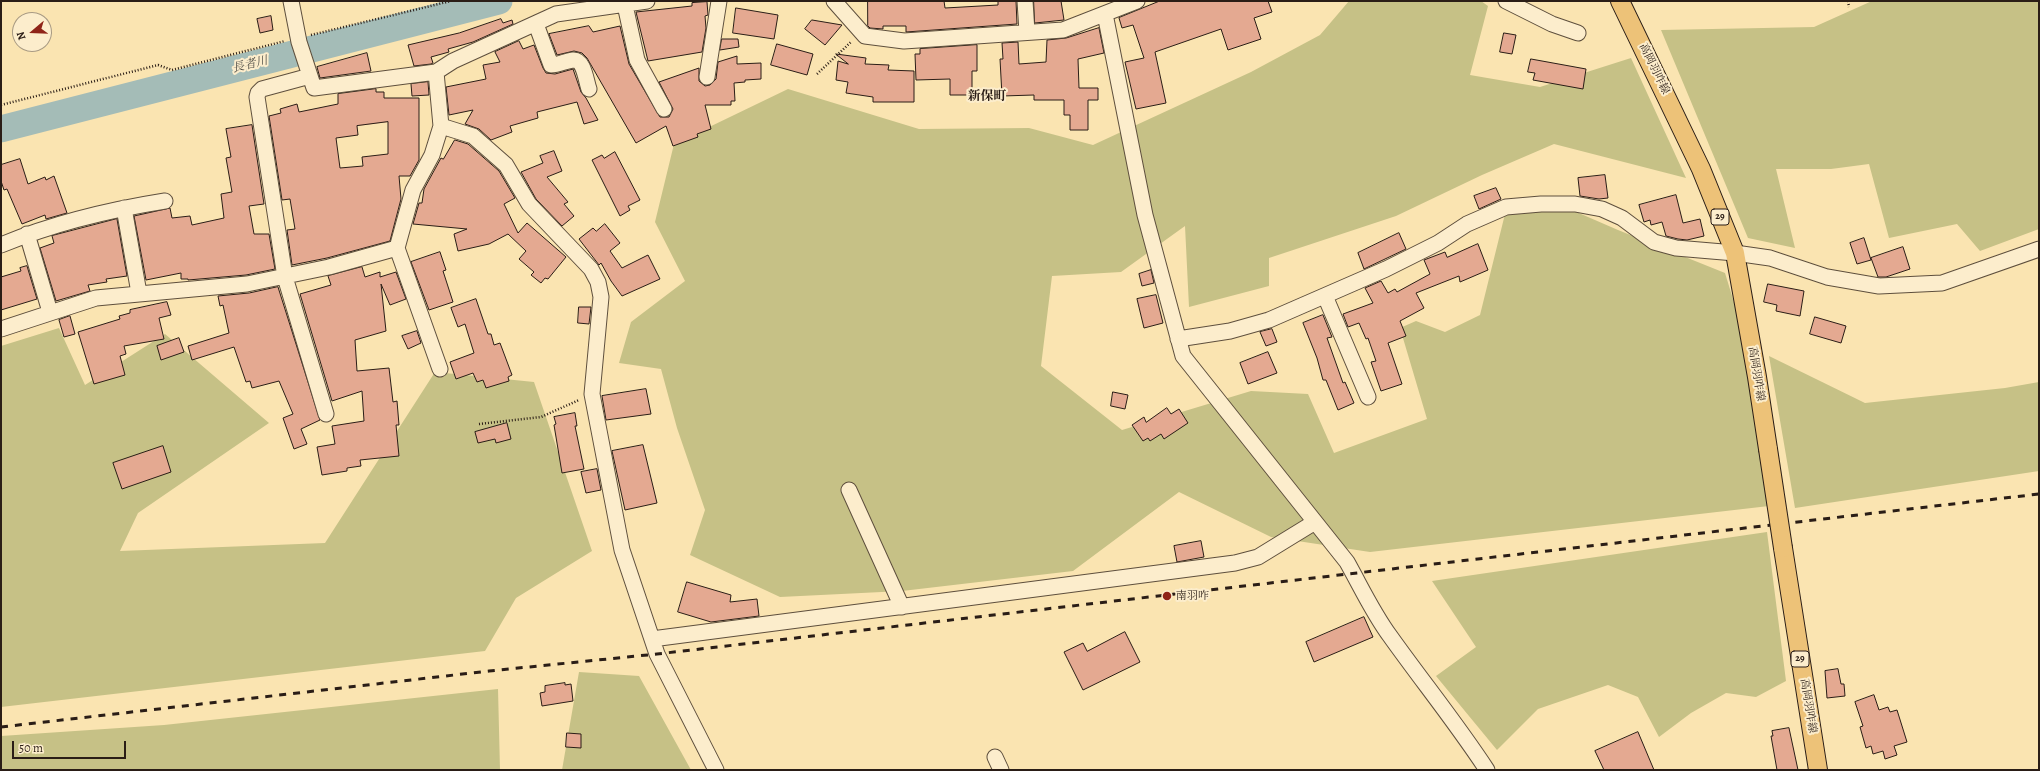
<!DOCTYPE html>
<meta charset="utf-8">
<style>
body{margin:0}
#map{position:relative;width:2040px;height:771px;overflow:hidden;background:#fae4b1;font-family:Alegreya,serif}
canvas{display:block}
.frame{position:absolute;inset:0;border:2px solid #2a1d16;pointer-events:none}
.north{position:absolute;left:12px;top:12px;width:40px;height:40px;box-sizing:border-box;background:#fcedcc;border:1px solid #a89a83;border-radius:50%;rotate:251deg;font-size:11px;font-weight:700;line-height:16px;text-align:center;color:#2a1d16}
.north::after{content:'';display:block;margin:auto;width:14px;height:18px;background:#8f2418;clip-path:polygon(50% 0,100% 100%,50% 72%,0 100%)}
.scale{position:absolute;left:12px;top:741px;width:114px;height:18px;box-sizing:border-box;border:2px solid #2a1d16;border-top:0;padding-left:5px;font-size:12px;line-height:14px;white-space:nowrap;color:#2a1d16;-webkit-text-stroke:3px #fcedcc;paint-order:stroke}
</style>
<div id="map">
<canvas width="2040" height="771"></canvas>
<div class="frame"></div>
<div class="north">N</div>
<div class="scale">50 m</div>
</div>
<script>
const context = document.querySelector('canvas').getContext('2d');
context.lineJoin = 'round';
function fill(path, color) { context.fillStyle = color; context.fill(path, 'evenodd'); }
function stroke(path, color, width, dash) { context.strokeStyle = color; context.lineWidth = width; context.lineCap = dash ? 'butt' : 'round'; context.setLineDash(dash || []); context.stroke(path); }
function write(font, color, halo, rows, align = 'center') {
  context.font = font + ' Alegreya,"Noto Serif JP",serif'; context.lineWidth = 4; context.setLineDash([]); context.textBaseline = 'middle'; context.strokeStyle = halo; context.fillStyle = color; for (const [text, x, y, turn = 0] of rows) {
    context.save(); context.translate(x, y); context.rotate((+turn || 0) * Math.PI / 180); context.textAlign = isNaN(turn) ? turn : align; if (halo) context.strokeText(text, 0, 0); context.fillText(text, 0, 0); context.restore();
  }
}
const green = new Path2D(`
 M1349 1H1481L1488 6 1470 75 1540 87 1631 58 1686 178 1554 144 1482 175 1396 216 1269 258V286L1189 307 1185 226 1121 272 1052 276 1041 366 1122 430 1251 391 1308 394 1334 453 1427 419 1400 328 1416 321 1445 332 1480 315 1505 214 1558 204 1618 230 1725 273 1740 322 1769 506 1370 552 1271 537 1179 492 1073 571 902 591 780 597 690 555 705 510 677 428 661 369 619 363 631 322 685 281 655 222 674 144 788 89 919 129 1029 128 1093 145 1251 72 1320 35Z
 M1872 1H2039V229L1980 251 1957 224 1889 238 1869 164 1831 169H1776L1795 248 1748 238 1661 30 1814 27Z
 M59 328 85 385 165 334 269 423 138 513 120 551 325 543 435 372 534 382 592 551 516 598 485 651 1 707V346Z
 M1769 356 1865 403 2005 388 2039 382V471L1795 508Z
 M1767 532 1786 681 1756 697 1726 693 1691 713 1659 737 1638 697 1608 685 1538 709 1497 750 1436 676 1476 647 1432 581Z
 M579 672 639 676 691 770H562Z
 M498 689 500 770H1V736L164 725Z`);
const river = new Path2D(`
 M1 129 499 1`);
const building = new Path2D(`
 M868 1H944L945 8 998 5V1H1016L1017 24 906 32V26H883V29L870 28 868 26Z
 M1034 1H1061L1064 20 1035 23Z
 M1160 1H1268L1272 12 1254 18 1261 39 1228 50 1221 29 1155 52 1166 103 1136 109 1125 62 1144 58 1133 25 1122 28 1119 18Z
 M707 2 708 15 705 16 706 28 702 52 648 61 636 12 692 6V3Z
 M736 8 778 15 774 39 733 33Z
 M271 16 273 30 260 33 257 19Z
 M501 19 503 23 512 20 513 24 473 42 448 49 449 52 431 57 433 63 431 64 414 66 408 45 459 33Z
 M812 20 842 25 825 45 805 29Z
 M589 26 593 32 620 26 629 64 660 117H669L673 109 659 82 699 68V81L705 86 710 85 716 79 718 62 737 56V64L761 63V79L745 80V82L734 83 735 101H731V105H705L711 129 697 134 698 137 673 146 666 126 636 143 587 58 582 53 574 51 557 55 549 34Z
 M1099 28 1104 53 1078 59 1079 88H1098V100H1088V130H1070V115H1064V100H1034V95L1002 96 1000 59H1003L1002 43 1018 42 1019 64 1046 62 1047 40 1066 38Z
 M1504 33 1516 35 1512 54 1500 52Z
 M722 39H738L739 47 720 50Z
 M519 41 523 49 534 45 543 68 546 73 555 74 573 69 581 92 586 98 598 120 584 124 577 102 537 112 538 118 510 126 512 132 491 140 479 129 465 124 473 110 449 115 446 87 486 79 483 65 500 62 495 52Z
 M777 44 813 54 807 75 771 65Z
 M977 45V71H972V95H950V79L916 80 915 54H920V49Z
 M367 53 371 71 320 78 317 67Z
 M836 54 866 58 865 64 889 65 888 70 914 71V102H873V97L846 93 848 82 836 80 838 61 848 64Z
 M1531 59 1586 69 1583 89 1533 80 1535 73 1528 72Z
 M428 82 429 95 412 96 411 84Z
 M376 89V92H384V98H419V160L410 176H399L401 199 390 241 327 258 292 265 287 230 295 229 290 199 282 200 269 116 281 113 280 109 297 104 299 112 338 104V94ZM388 122V154L362 157 363 166 340 168 336 138 358 135 357 126Z
 M252 125 264 204 249 206 254 234H269L275 269 246 275 188 280V279H181V273L146 280 134 216 170 208 172 218 190 216 192 225 224 218 221 194 232 192 226 158 231 157 226 129Z
 M455 140 468 144 499 171 515 198 504 204 518 233 527 223 566 257 548 279 545 278 541 283 531 275 534 272 519 259 526 251 508 234 489 244 458 251 454 234 467 229 413 224 419 203H422L424 189 441 158 443 159Z
 M554 151 562 171 547 177 568 202 564 204 574 216 562 226 536 199 521 172 543 163 540 156Z
 M615 152 640 200 628 206 630 210 620 216 592 160 602 155 604 158Z
 M20 159 28 184 45 177 46 180 54 176 67 213 46 219 45 215 22 224 7 189 4 190 1 181V165Z
 M1605 175 1608 198 1599 199 1580 196 1578 178Z
 M1496 188 1501 199 1479 209 1474 196Z
 M1676 195 1683 223 1700 219 1704 236 1687 240 1678 239 1666 236 1662 222 1651 225 1650 220 1644 222 1639 205Z
 M117 219 127 276 106 279 107 282 88 285 90 291 56 301 40 248 54 243 52 236Z
 M605 224 620 243 610 251 622 268 648 255 660 279 622 296 611 281 601 263 599 265 579 239 593 228 596 231Z
 M1399 233 1406 249 1364 269 1358 253Z
 M1864 238 1871 260 1857 264 1850 243Z
 M1478 244 1488 270 1460 282 1459 276 1416 293 1424 308 1400 321 1406 336 1388 343 1402 384 1381 391 1371 362 1376 361 1368 338 1366 339 1359 323 1348 327 1343 314 1373 303 1365 288 1381 281 1388 293 1395 289 1397 292 1430 274 1424 260 1445 252 1447 257Z
 M1903 247 1910 269 1886 277H1878L1871 258Z
 M440 252 446 270 443 271 453 302 429 310 411 262Z
 M27 266 37 299 1 310V277L21 271 20 268Z
 M362 267 365 277 380 272V277L396 272 406 299 390 305 381 284 386 331 355 340 357 371 389 368 393 402 397 401 399 425H396L399 456 360 460 361 466 347 468V471L322 475 317 447 335 444 332 426 364 421 362 391 332 401 300 294 331 285 328 276Z
 M1151 270 1154 283 1142 286 1139 274Z
 M1768 284 1804 291 1800 316 1776 311 1777 305 1764 302Z
 M278 287 320 420 301 429 307 444 294 449 283 418 293 414 279 381 252 388 250 381 246 382 234 347 192 360 188 346 229 333 223 305 220 306 218 296 249 293Z
 M1156 295 1163 323 1144 328 1137 299Z
 M476 299 488 334H491L494 345 500 343 512 375 508 377 509 381 486 388 483 380 477 382 473 373 456 379 450 362 474 353 465 324 458 327 451 308Z
 M167 302 171 315 159 318 164 339 124 346 126 354 120 356 125 375 94 384 78 332 120 319 119 316 130 313V310Z
 M579 307H591L589 324 578 323Z
 M1323 315 1332 337 1327 338 1343 383 1345 382 1354 403 1338 410 1326 380H1323L1317 358 1303 323Z
 M70 316 75 334 64 337 59 320Z
 M1815 317 1846 326 1841 343 1810 334Z
 M1272 329 1277 342 1266 346 1260 332Z
 M417 331 421 343 408 349 402 336Z
 M179 338 184 352 161 360 157 346Z
 M1268 352 1277 373 1248 384 1240 363Z
 M646 389 651 414 606 420 602 396Z
 M1113 392 1128 395 1125 409 1111 406Z
 M1167 408 1171 414 1179 409 1188 423 1164 439 1161 434 1150 441 1148 438 1143 441 1132 425 1144 417 1146 422Z
 M575 413 577 426H575L584 469 562 473 554 425 556 424 554 417Z
 M507 423 511 439 496 443 495 439 478 443 475 432Z
 M643 445 657 503 625 510 612 451Z
 M163 446 171 472 122 489 113 463Z
 M597 469 601 490 586 493 581 472Z
 M1201 541 1204 557 1177 562 1174 546Z
 M687 582 731 595 730 602 757 599 759 616 711 622 678 612Z
 M1364 617 1373 637 1314 662 1306 642Z
 M1125 632 1140 662 1083 690 1064 652 1083 643 1087 651Z
 M1838 669 1841 684H1844L1845 696 1827 698 1825 671Z
 M565 683V685L571 684 573 701 542 706 540 693 545 692V686Z
 M1874 695 1879 710 1888 707 1890 712 1897 710 1907 742 1894 746 1897 755 1885 759 1883 751 1873 754 1871 746 1866 748 1860 727 1863 726 1855 702Z
 M1789 728 1798 770H1777L1771 736H1773L1772 731Z
 M1638 732 1654 770H1604L1595 751Z
 M567 733 581 734V748L566 747Z`);
const path = new Path2D(`
 M1848 1 1849 7
 M311 35 451 1
 M817 74 851 42
 M1 105 158 65 172 70 285 41
 M479 424 541 417 579 400`);
const minor = new Path2D(`
 M291 1 299 42 314 88 436 72 453 61 556 14 647 1
 M834 1 865 36 904 41 1063 30 1137 1
 M1025 1 1027 32
 M1506 1 1552 24 1578 33
 M625 5 637 60 664 109
 M1105 14 1145 215 1183 356 1347 562C1361 587 1373 613 1390 636 1422 681 1457 724 1487 770
 M536 24 551 65C559 65 565 61 573 60 584 59 586 81 589 89
 M310 76 262 89 258 93 257 97 285 277 326 414
 M707 77 719 1
 M441 126 473 136 506 165 529 204 591 269 598 282 601 297 592 394 622 550 657 654 716 770
 M124 208 139 293
 M27 234 50 312
 M1 245C54 223 108 210 165 201
 M397 248 440 369
 M1325 296 1368 397
 M1 329 96 298 247 284 329 267 397 248 413 190 432 155 441 126 436 72
 M1178 339 1230 331 1269 320 1386 269 1438 243 1467 224 1506 207 1541 204H1575L1602 209 1622 218 1654 242 1676 248 1735 253 1770 258 1827 277 1879 286 1942 283 2039 249
 M849 490 902 607
 M652 639 1235 563 1258 557 1315 522
 M995 757 1001 770`);
const major = new Path2D(`
 M1620 1 1701 169 1735 253 1757 377 1768 449
 M1783 548 1818 770`);
const rail = new Path2D(`
 M1 727 489 671 657 654 2039 494`);
const majorBridge = new Path2D(`
 M1768 449 1783 548`);
const markers = [
 [1167,596,5,"#8f2418"]
];
const shields = [
 [1720,217,18],
 [1800,659,18]
];
const shieldNames = [
 ["29",1720,217],
 ["29",1800,659]
];
const streetNames = [
 ["高岡羽咋線",1654,69,64],
 ["高岡羽咋線",1756,374,81],
 ["高岡羽咋線",1808,706,81]
];
const poiNames = [
 ["南羽咋",1176,596]
];
const waterNames = [
 ["長者川",250,65,-14]
];
const quarterNames = [
 ["新保町",987,97]
];
fill(green, '#c6c186');
stroke(river, '#a4bcb7', 27);
fill(building, '#e4a991');
stroke(building, '#2a1d16', 1);
stroke(minor, '#5e4f3d', 17);
stroke(major, '#2a1d16', 20);
stroke(path, '#2a1d16', 2.5, [1, 2]);
stroke(minor, '#fcedcc', 15);
stroke(major, '#edc278', 18);
stroke(rail, '#2a1d16', 3, [7, 7]);
stroke(majorBridge, '#2a1d16', 20, []);
stroke(majorBridge, '#edc278', 18);
for (const [x, y, r, color] of markers) { const dot = new Path2D(); dot.arc(x, y, r, 0, 2 * Math.PI); context.fillStyle = color; context.fill(dot); stroke(dot, '#fcedcc', 1.5); }
for (const [x, y, w] of shields) { const box = new Path2D(); box.roundRect(x - w / 2, y - 8, w, 16, 3); context.fillStyle = '#fcedcc'; context.fill(box); stroke(box, '#2a1d16', 1); }
write('bold 10px', '#2a1d16', null, shieldNames);
write('11px', '#2a1d16', '#fcedcc', streetNames);
write('11px', '#2a1d16', '#fcedcc', poiNames, 'left');
write('italic 12px', '#4f4d46', '#fcedcc', waterNames);
write('bold 13px', '#2a1d16', '#fcedcc', quarterNames);
</script>
